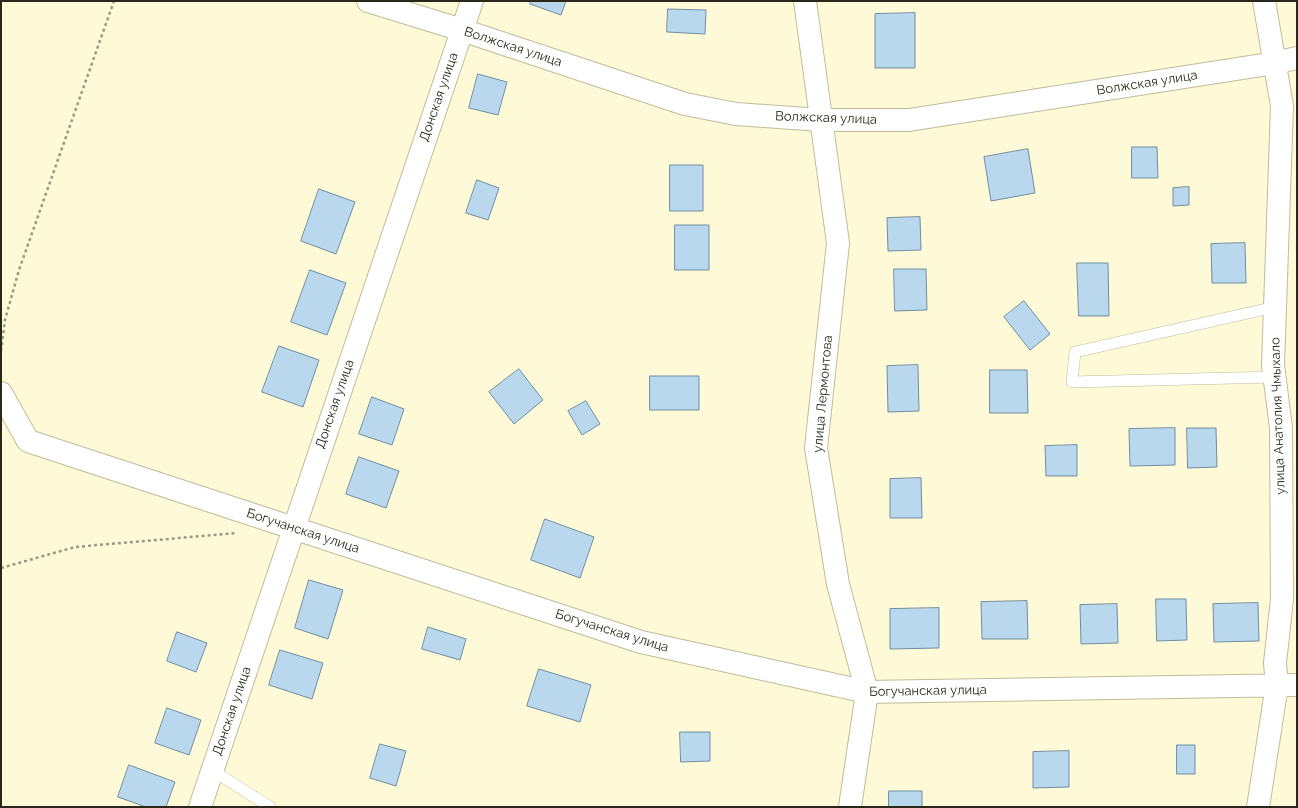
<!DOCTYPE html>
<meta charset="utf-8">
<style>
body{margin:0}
#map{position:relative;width:1298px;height:808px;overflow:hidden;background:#fefad7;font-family:Raleway,sans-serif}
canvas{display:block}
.frame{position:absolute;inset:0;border:2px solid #29271a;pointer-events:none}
</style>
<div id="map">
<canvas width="1298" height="808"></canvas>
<div class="frame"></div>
</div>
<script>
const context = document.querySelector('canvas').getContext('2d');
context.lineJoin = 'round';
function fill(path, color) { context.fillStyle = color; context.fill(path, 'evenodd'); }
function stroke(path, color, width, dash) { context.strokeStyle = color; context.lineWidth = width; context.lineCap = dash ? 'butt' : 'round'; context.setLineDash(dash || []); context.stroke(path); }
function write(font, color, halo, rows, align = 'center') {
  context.font = font + ' Raleway,sans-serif'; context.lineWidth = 3.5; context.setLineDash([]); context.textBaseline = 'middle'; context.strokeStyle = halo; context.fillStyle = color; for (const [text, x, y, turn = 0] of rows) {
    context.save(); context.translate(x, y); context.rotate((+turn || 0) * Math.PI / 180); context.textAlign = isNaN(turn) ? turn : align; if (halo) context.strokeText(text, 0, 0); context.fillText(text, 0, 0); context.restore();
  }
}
const building = new Path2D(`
 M531 1H566L561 15 530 4Z
 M668 9 706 10 705 34 667 32Z
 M915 13V68H875V14Z
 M478 74 507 82 498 115 469 108Z
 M1132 147H1157L1158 178H1132Z
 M1028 149 1035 193 991 201 984 157Z
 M670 165H703V211H670Z
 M477 180 499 188 488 220 466 213Z
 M1189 187V205L1173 206V188Z
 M319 189 355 202 336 254 301 241Z
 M920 217 921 250 888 251 887 218Z
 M675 225H709V270H675Z
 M1245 243 1246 283H1212L1211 244Z
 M1077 263H1108L1109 316H1079Z
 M894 269H926L927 310 895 311Z
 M310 270 346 283 327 335 291 322Z
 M1024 301 1050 334 1030 350 1004 317Z
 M279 346 319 360 303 407 262 392Z
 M918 365 919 411 888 412 887 366Z
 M519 369 543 400 514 424 489 392Z
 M990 370H1027L1028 413H990Z
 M650 376H699V410H650Z
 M372 397 404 409 392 445 359 434Z
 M586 401 600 424 582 435 568 411Z
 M1175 428V465L1130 466 1129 429Z
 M1187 428H1216L1217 467 1188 468Z
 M1077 445V476H1046L1045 446Z
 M359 457 399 471 386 508 346 494Z
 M921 478 922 518H890V479Z
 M545 519 594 537 580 578 531 560Z
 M309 580 343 590 328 639 295 628Z
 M1156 599H1186L1187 640 1157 641Z
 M1027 601 1028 639H982L981 602Z
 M1258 603 1259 641 1214 642 1213 604Z
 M1117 604 1118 643 1081 644 1080 605Z
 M939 608V648L890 649V609Z
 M428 627 466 639 460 660 422 649Z
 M177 632 207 643 196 672 167 661Z
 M280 650 323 663 312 699 269 685Z
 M539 669 591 685 580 722 527 706Z
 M167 708 201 720 189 755 155 743Z
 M680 732H710V761L681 762Z
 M380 744 406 751 396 786 370 778Z
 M1177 745H1195V774H1177Z
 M1069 751V787L1033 788V752Z
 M129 765 175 782 166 807H146L118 797Z
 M889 791H922V807H889Z`);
const path = new Path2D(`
 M1 351 5 320 19 270 114 1
 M1 568 75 547 237 533`);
const service = new Path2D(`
 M1274 377 1072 382 1075 352 1275 307
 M212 770 270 807`);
const minor = new Path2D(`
 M368 1 462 30 685 104 736 114 821 120H909L1275 63 1297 58
 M805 1 838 243 816 448 838 584 867 692 850 807
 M1 393 28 441 641 642 867 692 1297 685
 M200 807 472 1
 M1258 807 1277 685 1275 663 1282 599 1281 428 1273 365 1282 106 1264 1`);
const streetNames = [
 ["Волжская улица",513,47,18],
 ["Волжская улица",1147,83,-9],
 ["Донская улица",439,97,-71],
 ["Волжская улица",826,118,2],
 ["улица Лермонтова",823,394,-85],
 ["Донская улица",335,404,-71],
 ["улица Анатолия Чмыхало",1278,416,-92],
 ["Богучанская улица",303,531,18],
 ["Богучанская улица",612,631,17],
 ["Богучанская улица",928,691,-1],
 ["Донская улица",232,711,-71]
];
fill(building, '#b9d8ee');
stroke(building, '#6f8da1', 1);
stroke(service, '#c0bc9b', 12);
stroke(minor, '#c0bc9b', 24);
stroke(path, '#9c9980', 2.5, [3, 3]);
stroke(service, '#fff', 11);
stroke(minor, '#fff', 22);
write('13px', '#29271a', '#fff', streetNames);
</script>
